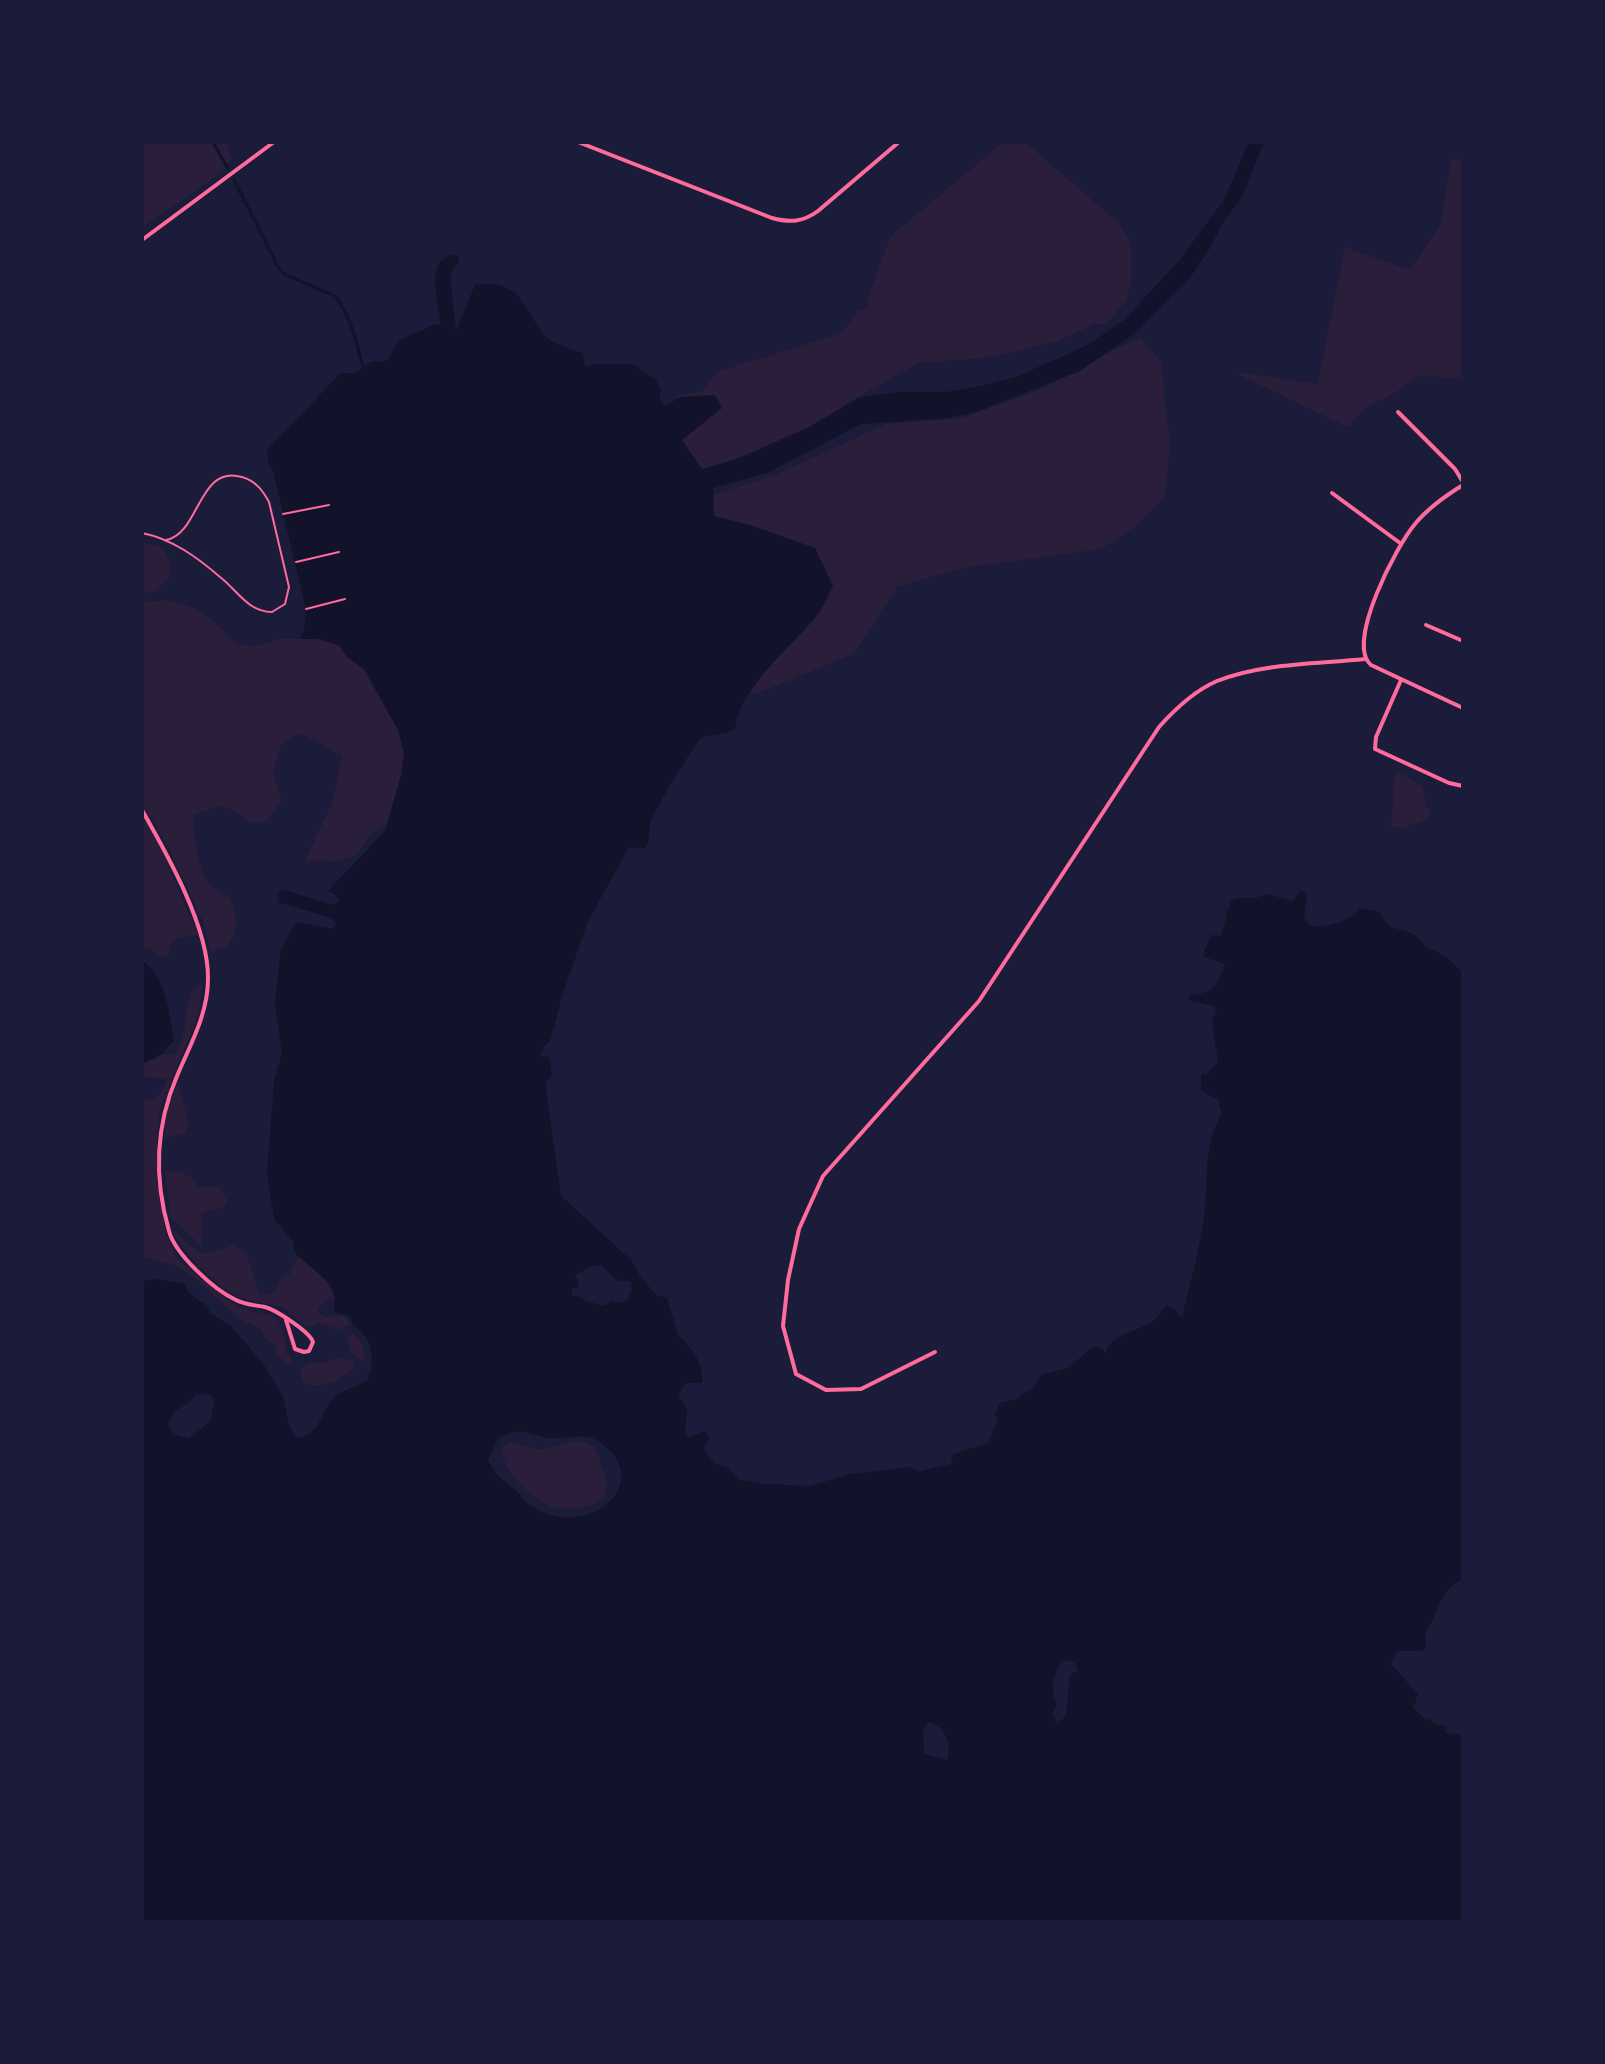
<!DOCTYPE html>
<style>
body{margin:0}
#map{position:relative;width:1605px;height:2064px;overflow:hidden;background:#1b1b3a;font-family:"DM Sans",sans-serif}
canvas{display:block}
.frame{position:absolute;inset:0;border:144px solid #1b1b3a;pointer-events:none}
</style>
<div id="map">
<canvas width="1605" height="2064"></canvas>
<div class="frame"></div>
</div>
<script>
const context = document.querySelector('canvas').getContext('2d');
context.lineJoin = 'round';
function fill(path, color) { context.fillStyle = color; context.fill(path, 'evenodd'); }
function stroke(path, color, width, dash) { context.strokeStyle = color; context.lineWidth = width; context.lineCap = dash ? 'butt' : 'round'; context.setLineDash(dash || []); context.stroke(path); }
const green = new Path2D(`
 M142 142H225L232 159 218 175 142 228Z
 M1025 142 1120 224 1131 244V282L1126 301 1106 324H1095L1058 341 984 358 919 363 849 402 809 430 730 462 683 474 659 419 679 396 703 391 717 372 842 333 857 311 869 308 868 297 891 236 1001 144Z
 M1463 159V378L1420 376 1390 396 1368 405 1348 427 1231 371 1318 384 1345 247 1410 270 1441 224 1451 160Z
 M1141 338 1161 362 1170 445 1165 496 1133 528 1101 549 962 568 897 587 853 654 756 694 740 689 737 551 699 499 775 475 886 424 962 418 1044 388 1115 349Z
 M142 542 163 548C178 570 169 590 142 594Z
 M168 600C199 606 215 621 236 644L257 646 279 639H318L339 645 347 657 364 669 398 730 404 754 401 776 387 824C364 831 368 849 350 858 334 864 320 859 305 861L332 803 342 756 301 733 282 743 273 771 281 801 267 821 250 823 239 813 220 805 193 815C195 842 197 888 229 897 238 917 240 929 227 947L210 952 204 924 168 847 142 803V602Z
 M1395 772 1404 775 1422 786 1427 807 1431 811C1428 820 1418 825 1409 824L1408 828 1393 827 1391 824Z
 M142 815 159 845 198 935 178 938 171 943 169 956 161 957 151 949 142 947Z
 M203 985 197 1019 161 1106 157 1130V1181L167 1234 177 1259 226 1298 240 1308 274 1316 279 1322 286 1343 285 1348 293 1362 291 1366 275 1354 276 1346 265 1339 260 1328 241 1320 191 1275 173 1265 142 1257V1098L154 1100 161 1093 168 1078 142 1077V1064L161 1055H175C178 1049 181 1043 183 1037 187 1019 184 1002 195 986Z
 M178 1083 187 1116 188 1126 185 1133 164 1139 167 1109Z
 M165 1170C180 1172 192 1173 198 1187H220L228 1202 223 1208 201 1213 202 1246 170 1217Z
 M172 1229C200 1253 198 1261 233 1245L246 1253 260 1295 274 1292 280 1279 290 1274 298 1256C315 1269 327 1278 335 1297L320 1305 317 1312 325 1317 345 1316 350 1323 340 1330 318 1323 309 1328C299 1324 295 1315 285 1309 274 1303 256 1303 243 1298 217 1289 184 1254 172 1229Z
 M353 1332 362 1344 365 1357 362 1362 350 1351 347 1337Z
 M341 1357 355 1362V1368C341 1379 321 1391 302 1382L300 1372 307 1363H324Z
 M511 1442C521 1443 530 1449 541 1449 557 1448 572 1436 589 1444 600 1449 598 1460 603 1470 619 1502 583 1513 556 1508 535 1504 501 1470 502 1448Z`);
const water = new Path2D(`
 M1249 142H1264L1242 197 1224 221 1207 253 1187 282 1130 337 1080 371 976 412 947 418 861 424 767 473 713 488 714 516 750 525 815 548 833 586C828 596 823 609 815 618 790 648 740 688 735 728L726 733 701 737C683 764 666 790 652 818 647 829 652 838 645 848L629 847 588 921 563 993 550 1041 544 1046 541 1056 549 1057 552 1075 545 1083 561 1196 632 1261 640 1276 656 1295 667 1298 679 1337C692 1345 704 1366 702 1383H686L678 1395 687 1408 685 1432 689 1437 705 1431 709 1438 704 1449 715 1464 727 1467 739 1480 766 1484 810 1486 849 1474 911 1467 918 1472 951 1464 953 1454 988 1443 998 1420 995 1414 1000 1403 1017 1399 1032 1388 1041 1375 1068 1368 1093 1347 1102 1348 1105 1353C1112 1333 1138 1332 1153 1321 1159 1316 1160 1311 1166 1306L1172 1307 1182 1317C1190 1284 1199 1251 1204 1218 1209 1183 1202 1145 1222 1114L1218 1099 1201 1091V1075L1207 1074 1218 1062 1212 1021 1217 1010 1213 1006 1191 1001 1188 996C1217 990 1214 992 1225 964L1204 957V950L1212 935 1221 936 1227 916 1225 912 1230 908 1231 901C1243 895 1254 901 1266 894L1293 901 1300 891 1307 893 1304 918 1309 925C1324 930 1351 921 1359 908L1380 912C1389 933 1399 926 1415 935 1420 938 1423 945 1428 948 1443 954 1452 961 1463 973V1579C1437 1591 1440 1614 1425 1633L1426 1644 1423 1651H1397L1391 1664 1418 1694 1413 1708 1426 1720 1430 1717 1431 1722 1447 1727 1445 1733 1463 1735V1922H142V1281L160 1279 184 1284 190 1294 207 1306 210 1313 232 1327 264 1365 283 1396 289 1425 296 1438C320 1437 320 1412 334 1398 343 1389 357 1387 367 1380 376 1361 373 1336 353 1326L350 1316 334 1312 335 1297 329 1283 298 1256 294 1251V1242L274 1219 267 1174 274 1081 282 1053 275 1002 281 950 296 922 333 929 336 923 332 918 278 902 279 892 284 890 334 905 339 901 336 895 328 891 385 831 401 776 404 753 398 730 364 669 347 657 339 645 318 639H300L304 629 306 609 272 467 268 462 267 450 341 373H355L372 361 382 362 389 359C398 331 414 338 434 324L441 326C439 302 422 254 458 255L459 260 450 275 456 331 475 285C520 278 521 305 544 334 551 344 571 349 583 353L585 366C602 362 615 366 632 364L655 379 661 389 659 398 665 406 681 397 715 395 722 408 682 440 702 469 737 459 807 428 859 398 897 392H946L981 386 1016 377 1086 346 1124 320 1178 262 1224 200ZM595 1265 602 1266 618 1281H631L632 1289 627 1301 615 1303 611 1300 604 1306 586 1301 576 1295 572 1296V1288H577L579 1283 575 1275ZM201 1394 210 1395 215 1400 210 1422 189 1438C181 1438 168 1433 168 1423L175 1411 190 1402 195 1395ZM518 1431C529 1432 538 1437 549 1438 563 1439 578 1434 592 1438 599 1440 607 1447 612 1453 637 1482 608 1514 576 1517 560 1519 541 1513 528 1504 523 1500 522 1495 516 1491 500 1477 499 1480 488 1460L499 1437ZM1068 1660 1075 1663 1078 1671 1071 1674 1070 1678 1066 1715 1063 1719 1056 1722 1053 1713 1057 1703C1049 1688 1054 1675 1061 1661ZM929 1722C945 1725 953 1746 947 1760L924 1754 923 1730Z
 M142 961C167 976 169 1015 174 1040L161 1055 142 1064Z`);
const stream = new Path2D(`
 M213 142 228 169
 M234 180 278 267 284 274 335 296C351 316 357 344 363 368`);
const path = new Path2D(`
 M283 514 329 505
 M142 533C172 539 197 557 220 577 237 590 248 612 272 612L285 604 289 587 269 502C263 491 256 481 242 477 198 464 200 534 166 540
 M296 562 339 552
 M306 609 345 599`);
const minor = new Path2D(`
 M578 142 772 218C790 223 803 222 818 211L899 142
 M142 240 274 142
 M1398 412 1455 469 1463 482
 M1463 485C1445 496 1428 508 1415 524 1397 545 1345 643 1371 665L1463 708
 M1332 493 1400 543
 M1426 625 1463 641
 M1401 680 1376 737 1375 749 1449 783 1463 786
 M142 810C167 854 209 928 208 979 208 1014 190 1045 177 1076 155 1127 154 1179 169 1231 175 1254 214 1290 236 1300 245 1305 255 1305 265 1307 276 1310 310 1332 313 1342L309 1351 304 1352 295 1349 286 1320
 M935 1352 861 1389 826 1390 796 1374 783 1326 788 1280 799 1229 823 1176 979 1001 1159 727C1175 709 1194 691 1217 681 1262 663 1317 664 1365 659`);
fill(green, '#2a1e3b');
fill(water, '#12122b');
stroke(stream, '#12122b', 3);
stroke(path, '#ff6b9d', 2);
stroke(minor, '#ff6b9d', 4);
</script>
